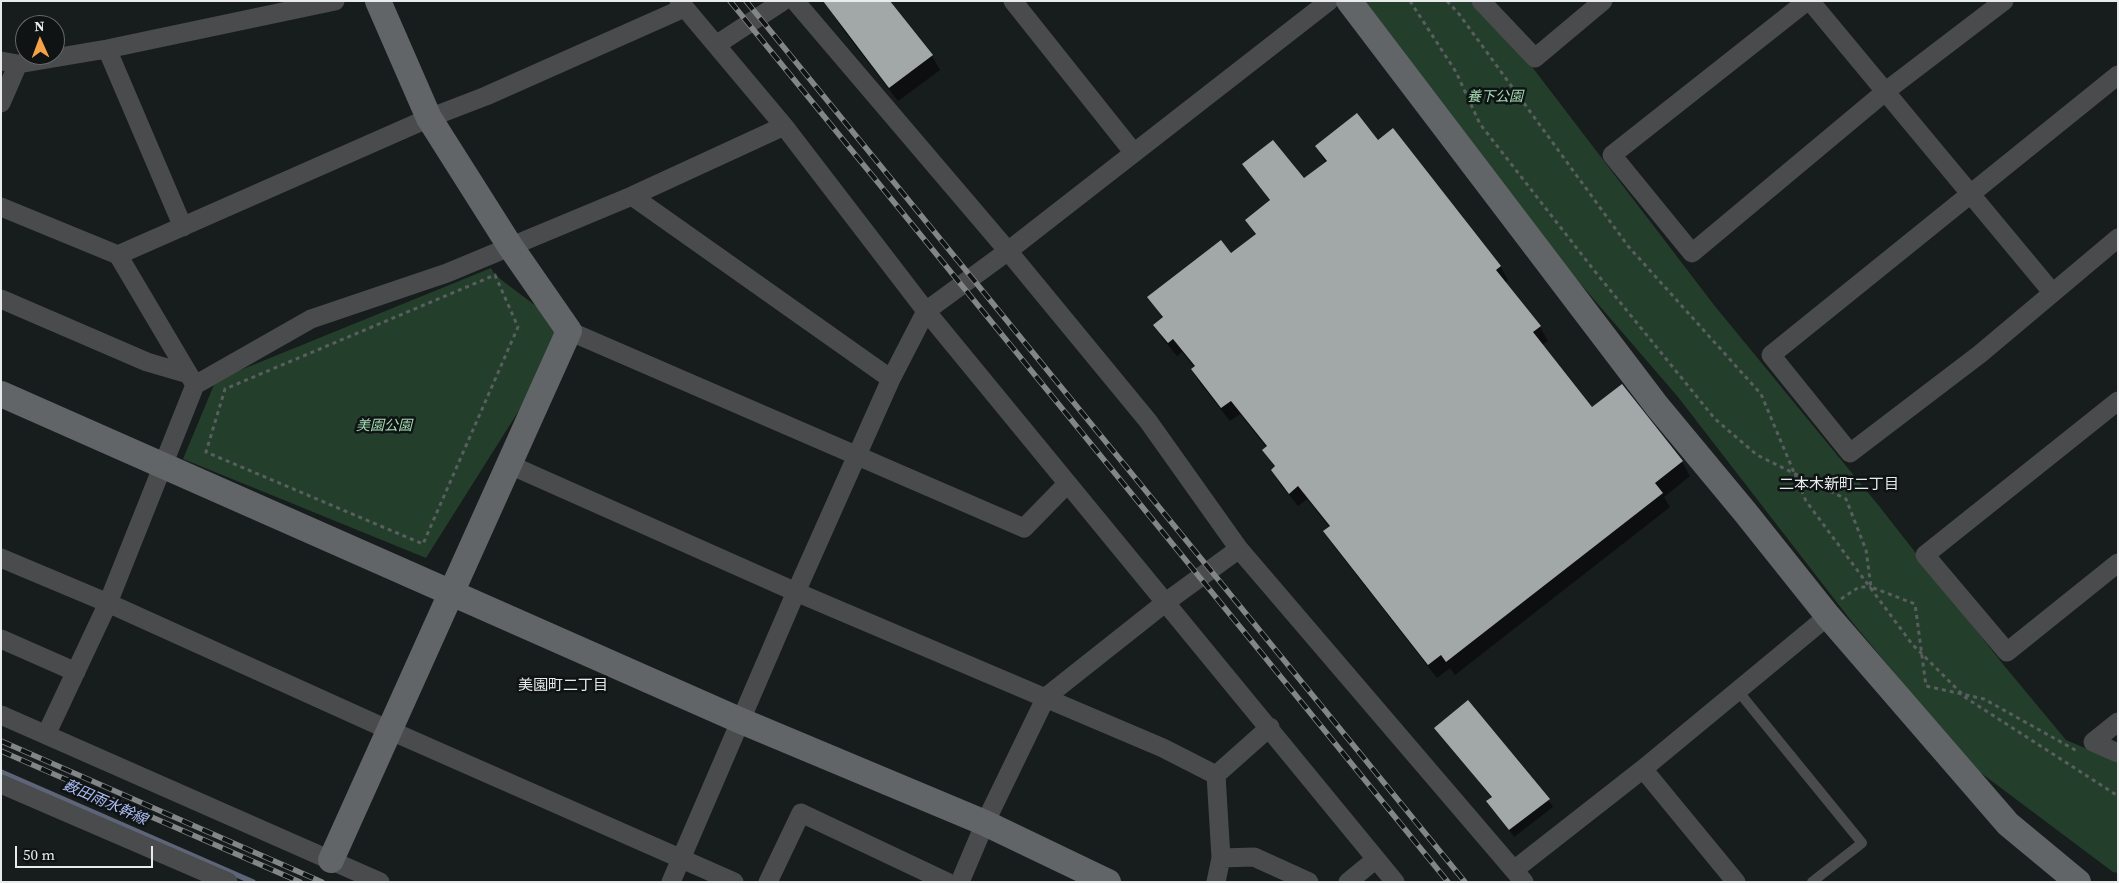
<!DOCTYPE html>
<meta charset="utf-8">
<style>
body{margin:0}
#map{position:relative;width:2119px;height:883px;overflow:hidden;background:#171c1d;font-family:"Source Serif 4",serif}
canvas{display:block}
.frame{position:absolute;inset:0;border:2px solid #e8ebec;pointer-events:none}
.north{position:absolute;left:15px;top:15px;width:50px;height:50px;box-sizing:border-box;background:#0f1314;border:1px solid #66696a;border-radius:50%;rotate:358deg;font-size:14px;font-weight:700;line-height:20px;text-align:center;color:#e8ebec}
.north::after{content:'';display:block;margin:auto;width:18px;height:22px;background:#f6a247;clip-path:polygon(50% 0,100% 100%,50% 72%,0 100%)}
.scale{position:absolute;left:15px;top:846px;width:138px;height:22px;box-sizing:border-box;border:2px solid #e8ebec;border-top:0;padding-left:6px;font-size:15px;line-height:18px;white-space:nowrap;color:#e8ebec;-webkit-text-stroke:4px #0f1314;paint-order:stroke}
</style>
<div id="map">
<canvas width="2119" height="883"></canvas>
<div class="frame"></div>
<div class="north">N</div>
<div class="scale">50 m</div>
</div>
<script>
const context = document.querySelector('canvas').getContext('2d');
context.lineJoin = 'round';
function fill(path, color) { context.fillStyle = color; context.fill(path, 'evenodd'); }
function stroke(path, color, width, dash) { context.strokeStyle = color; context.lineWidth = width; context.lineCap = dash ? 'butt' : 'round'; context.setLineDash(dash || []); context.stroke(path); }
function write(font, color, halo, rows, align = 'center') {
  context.font = font + ' "Source Serif 4","Noto Sans JP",serif'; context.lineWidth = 5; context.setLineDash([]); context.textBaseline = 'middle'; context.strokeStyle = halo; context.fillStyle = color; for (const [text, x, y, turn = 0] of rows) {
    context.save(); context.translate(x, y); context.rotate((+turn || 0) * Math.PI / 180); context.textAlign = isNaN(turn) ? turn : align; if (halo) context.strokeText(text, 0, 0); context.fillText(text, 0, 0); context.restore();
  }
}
const green = new Path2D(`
 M1361 1H1473L1523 55 1714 305 1879 506 2002 663 2066 740 2118 762V873L2113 872 1973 767 1852 622 1678 397 1553 252Z
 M491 268 495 275 569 331 426 558 183 459 216 380Z`);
const shadow = new Path2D(`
 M826 1H888L932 56 940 70 898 101 841 27Z
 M1378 142 1500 266 1508 280 1505 283 1540 327 1548 341 1542 345 1592 409 1621 386 1682 462 1690 476 1664 497 1670 507 1455 675 1450 668 1437 678 1333 545 1325 532 1330 528 1307 499 1298 506 1280 484 1272 470 1275 468 1264 450 1267 448 1240 414 1230 421 1200 383 1192 370 1195 368 1182 352 1177 356 1163 339 1155 325 1163 319 1149 297 1231 255 1256 236 1247 220 1270 201 1244 164 1304 180 1326 163 1316 146Z
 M1436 728 1532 777 1553 807 1514 837 1488 802 1492 798Z`);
const stream = new Path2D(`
 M1 772 253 882`);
const building = new Path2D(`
 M823 1H890L933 55 889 88Z
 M1357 113 1378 140 1393 128 1501 266 1496 270 1541 326 1533 332 1592 407 1622 384 1683 461 1655 483 1663 493 1446 662 1441 655 1428 665 1323 531 1330 526 1298 486 1289 494 1271 470 1275 466 1262 450 1267 446 1231 401 1221 408 1191 369 1195 366 1173 339 1168 343 1153 325 1163 317 1147 297 1221 240 1231 253 1256 234 1245 220 1270 200 1242 164 1273 140 1304 178 1327 161 1315 146Z
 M1468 700 1550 799 1509 830 1486 801 1492 797 1434 728Z`);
const path = new Path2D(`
 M1410 1 1456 72 1480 124 1593 269 1715 419 1757 455 1846 499 1866 550 1871 587 1915 604 1926 686 1984 699 2077 751
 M1447 1 1459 14 1628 246 1761 394 1806 501 1912 644 1966 698 2118 796
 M495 275 518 327 423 544 206 452 225 389Z
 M1841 599 1859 587H1871`);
const lane = new Path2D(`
 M1738 691 1862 843 1812 882`);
const street = new Path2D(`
 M679 1 784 126 926 311 1395 882
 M795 1 1008 251 1148 421 1239 549 1524 882
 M1013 1 1134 153
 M1481 1 1535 58 1603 1
 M1807 1 1612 155 1692 253 1886 91 2004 1
 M1810 1 2052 292
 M716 45 783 1
 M107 49 183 227
 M1 61 18 64 107 49 335 1
 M2118 75 1771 355 1850 453 1980 354 2118 238
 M1 103 18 64
 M632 196 891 379
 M1 207 118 255 195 385
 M118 255 429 118 486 96 684 8
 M1 299 147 362 188 374
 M569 331 1024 528 1067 484
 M2118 401 1925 555 2007 652 2118 563
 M508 464 796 592 1163 748 1216 775
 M1 558 108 603 389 730 734 882
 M1 639 76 672
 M1 715 380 882
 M2118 722 2093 742 2118 753
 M46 735 108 603 195 385 311 319 447 273 632 196 784 126
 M1643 769 1736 882
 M1216 775 1221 858 1216 882
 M1216 775 1270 727
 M1 784 228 882
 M1221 858 1254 857 1309 882
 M1514 870 1643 769 1828 616
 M671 882 796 592 891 379 926 311 1008 251 1329 1
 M768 882 801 813 947 882
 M960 882 985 823 1046 697 1166 602 1239 549
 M1348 882 1376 859`);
const secondary = new Path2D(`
 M1349 1 1657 406 1745 512 1828 616 2008 824 2078 882
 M1 394 739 720 985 823 1108 882
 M331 860 569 331 510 246 429 118 378 1`);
const rail = new Path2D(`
 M730 1 1448 882
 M746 1 1465 882
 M1 741 322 882
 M1 751 300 882`);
const parkNames = [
 ["養下公園",1495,97],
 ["美園公園",384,426]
];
const neighbourhoodNames = [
 ["二本木新町二丁目",1839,485],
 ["美園町二丁目",563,686]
];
const waterNames = [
 ["薮田雨水幹線",105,803,24]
];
fill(green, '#243e2c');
fill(shadow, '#0007');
stroke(stream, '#5e6578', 5.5);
fill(building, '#a2a8a7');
stroke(path, '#595e5f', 3, [4, 4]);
stroke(lane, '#494b4c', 10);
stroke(street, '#494b4c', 19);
stroke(secondary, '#626567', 26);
stroke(rail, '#828687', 5.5);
stroke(rail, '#0f1314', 4, [11]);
write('italic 14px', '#a4ddb4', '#0f1314', parkNames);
write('15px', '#e8ebec', '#0f1314', neighbourhoodNames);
write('italic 15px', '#abbdf5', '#0f1314', waterNames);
</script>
